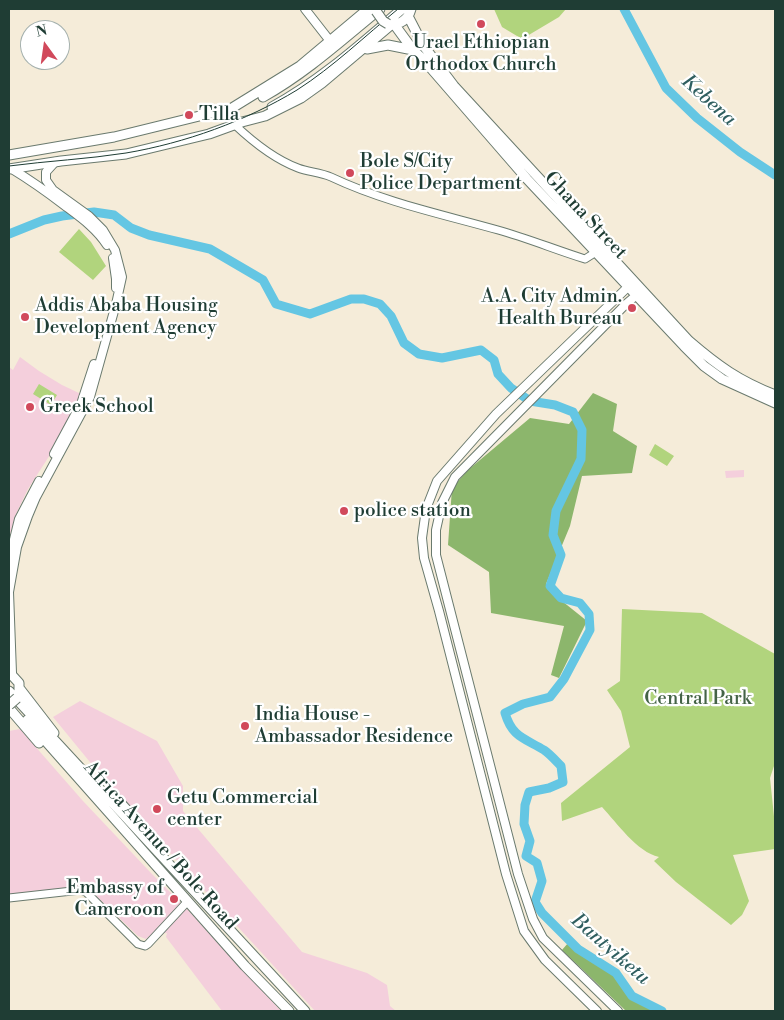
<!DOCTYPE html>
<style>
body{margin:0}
#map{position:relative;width:784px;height:1020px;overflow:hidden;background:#f5ecd9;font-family:"Libre Bodoni",serif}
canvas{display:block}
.frame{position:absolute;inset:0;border:10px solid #1f3d34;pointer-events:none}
.north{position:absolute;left:20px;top:20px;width:50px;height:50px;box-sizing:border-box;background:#fff;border:1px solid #a5b1ae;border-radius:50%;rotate:346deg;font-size:14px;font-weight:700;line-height:20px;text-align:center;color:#1f3d34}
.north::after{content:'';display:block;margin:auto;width:18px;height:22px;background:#d1495b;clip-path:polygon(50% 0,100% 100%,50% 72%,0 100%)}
</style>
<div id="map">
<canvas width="784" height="1020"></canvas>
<div class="frame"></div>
<div class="north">N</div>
</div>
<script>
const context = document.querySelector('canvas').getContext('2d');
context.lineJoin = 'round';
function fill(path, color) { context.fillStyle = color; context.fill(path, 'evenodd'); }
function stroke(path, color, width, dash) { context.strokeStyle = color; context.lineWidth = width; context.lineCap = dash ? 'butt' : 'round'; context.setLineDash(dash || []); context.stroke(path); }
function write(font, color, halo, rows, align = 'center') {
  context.font = font + ' "Libre Bodoni",serif'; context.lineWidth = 4.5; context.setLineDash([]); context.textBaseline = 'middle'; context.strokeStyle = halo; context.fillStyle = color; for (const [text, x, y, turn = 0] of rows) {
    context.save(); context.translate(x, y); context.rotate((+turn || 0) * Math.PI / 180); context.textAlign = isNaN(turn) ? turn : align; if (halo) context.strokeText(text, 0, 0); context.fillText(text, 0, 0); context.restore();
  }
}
const built = new Path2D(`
 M20 357 39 371 62 385 81 394 64 433 28 489 16 514 9 538V367L13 370Z
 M744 470V477L726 478 725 471Z
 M80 701 157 741 183 786V811L302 952 367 973 387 985 390 1006 396 1011H315L117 795 53 717Z
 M20 729 83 801 151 873 186 908 281 1011H222L166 937 167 933 152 934 146 939 138 936 86 886 9 895V731Z`);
const green = new Path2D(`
 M494 9H566L559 17 522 39 502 27Z
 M79 229 91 242 106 266 93 280 59 252Z
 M39 384 57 395 51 405 33 394Z
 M655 444 674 456 667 466 649 455Z
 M622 609 702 613 775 654V763L770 778 775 826V849L733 855 749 901 742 915 731 925 676 882 654 861 659 857C637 852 617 823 602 807L562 821 561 803 630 747 621 711 607 690 620 681Z`);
const forest = new Path2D(`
 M593 393 617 404 613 431 637 446 632 473 582 476 570 526 546 584 562 601 587 621 559 678 551 675 564 626 491 613 489 572 448 545 452 488 468 470 530 418 569 424Z
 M568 943 614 975 630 998 660 1011H626L562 950Z`);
const river = new Path2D(`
 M624 9 666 88 697 118 740 152 775 175
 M9 234 44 220 62 216 94 212 114 215 131 228 149 235 210 249 263 280 276 304 310 314 351 299H364L380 304 391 316 404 343 419 354 442 358 481 350 494 360 498 374 511 388 530 401 555 405 573 412 582 430 581 459 556 511 553 535 561 555 550 586 561 598 580 603 589 614 590 630 564 679 550 697 523 704 505 713C512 737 524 738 544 750 550 754 556 761 561 766L563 782 549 788 529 792 525 805 524 824 530 841 526 856 537 863 542 881 535 902 542 913 578 949 616 973 632 996 662 1011`);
const tertiary = new Path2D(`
 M235 125C253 142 274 159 298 168 308 172 320 172 331 177 384 202 441 214 498 230 527 238 556 250 585 259L596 252
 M9 898 81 890 86 892 138 944 145 946 148 944 188 901`);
const secondary = new Path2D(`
 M305 9 330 41
 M12 169C30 180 47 192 64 205 80 217 96 228 107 245
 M113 258 116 279V288
 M54 454 81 404 94 364
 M9 560 19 519 39 481
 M12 673 9 592 17 547 28 516 36 497 90 397 116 304 122 277 115 250 103 230 89 216 53 190 46 180V172L55 162
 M597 1011 545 960 524 931 506 874 439 611 424 558 422 538 426 509 437 481 496 414 632 283
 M618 1011 543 938 533 919 518 874 436 555V530L442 503 455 477 626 304 639 293`);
const primary = new Path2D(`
 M408 16 423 45 454 86 689 341C718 366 739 381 775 395
 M389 24C400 25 408 20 411 9
 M394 24 413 50 422 58 527 179 684 346 704 366 722 379 775 403
 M367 49 388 45 413 50
 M263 97C306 73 342 40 380 9
 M272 107C320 81 361 44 402 9
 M9 155 114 137 232 108 300 66 368 9
 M9 169 61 161 126 154 209 134 242 122 265 116 301 98 322 83 392 24
 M9 672 19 683V694
 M20 689 54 733
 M9 691 305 1011
 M9 708 39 743
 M27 720 245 966 289 1011
 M115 797 139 823 146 838`);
const tram = new Path2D(`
 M9 166C47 161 88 159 126 153 185 143 246 121 297 90 333 67 365 36 398 9`);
const primaryBridge = new Path2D(`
 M376 11 383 21 388 24
 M9 705 17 698`);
const markers = [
 [481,24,5,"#d1495b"],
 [189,115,5,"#d1495b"],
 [350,173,5,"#d1495b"],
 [632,308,5,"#d1495b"],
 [25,317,5,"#d1495b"],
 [30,407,5,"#d1495b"],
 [344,511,5,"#d1495b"],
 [245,726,5,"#d1495b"],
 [157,809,5,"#d1495b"],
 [174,899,5,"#d1495b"]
];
const poiNames = [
 ["Urael Ethiopian",481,43,"center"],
 ["Orthodox Church",481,65,"center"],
 ["Tilla",199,115],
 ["Bole S/City",360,162],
 ["Police Department",360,184],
 ["A.A. City Admin.",622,297,"right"],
 ["Health Bureau",622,319,"right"],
 ["Addis Ababa Housing",35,306],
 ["Development Agency",35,328],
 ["Greek School",40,407],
 ["police station",354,511],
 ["India House -",255,715],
 ["Ambassador Residence",255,737],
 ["Getu Commercial",167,798],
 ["center",167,820],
 ["Embassy of",164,888,"right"],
 ["Cameroon",164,910,"right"]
];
const streetNames = [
 ["Ghana Street",585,216,47],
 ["Africa Avenue / Bole Road",160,846,48]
];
const parkNames = [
 ["Central Park",698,699]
];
const waterNames = [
 ["Kebena",708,101,42],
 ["Bantyiketu",610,950,41]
];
fill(built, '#f4cfdc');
fill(green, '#b1d47d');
fill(forest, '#8cb66c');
stroke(river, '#64c6e3', 9);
stroke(tertiary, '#6a7a6e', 9);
stroke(secondary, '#6a7a6e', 10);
stroke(primary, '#6a7a6e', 11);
stroke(tertiary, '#fff', 7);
stroke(secondary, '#fff', 8);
stroke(primary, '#fff', 9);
stroke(tram, '#1f3d34', 1);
stroke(primaryBridge, '#6a7a6e', 11, []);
stroke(primaryBridge, '#fff', 9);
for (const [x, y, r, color] of markers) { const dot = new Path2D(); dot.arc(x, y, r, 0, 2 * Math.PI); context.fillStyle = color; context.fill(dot); stroke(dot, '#fff', 2); }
write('19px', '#1f3d34', '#fff', poiNames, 'left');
write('19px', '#1f3d34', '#fff', streetNames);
write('19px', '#446346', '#fff', parkNames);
write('italic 20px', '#305f60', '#fff', waterNames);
</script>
